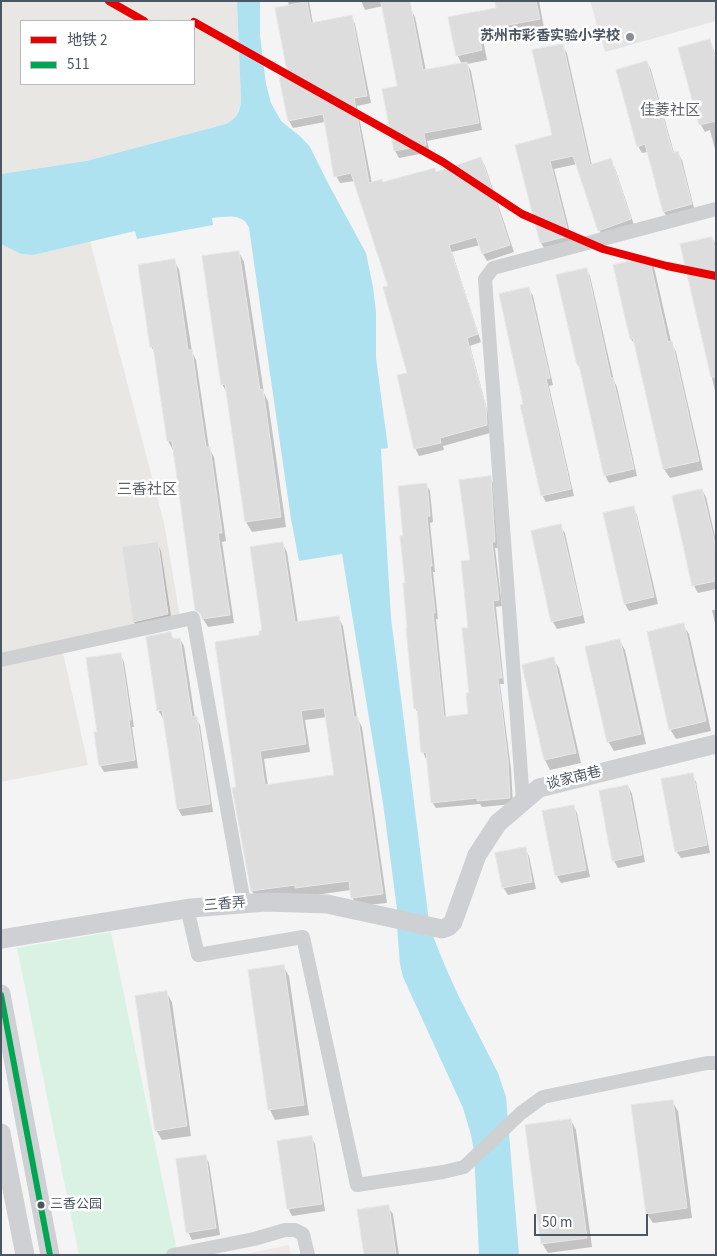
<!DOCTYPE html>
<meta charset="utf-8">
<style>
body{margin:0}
#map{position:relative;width:717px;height:1256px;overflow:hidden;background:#f4f4f4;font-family:"Source Sans 3","Noto Sans SC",sans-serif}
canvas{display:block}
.frame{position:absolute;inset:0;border:2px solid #4a5661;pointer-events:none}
.legend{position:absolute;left:20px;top:20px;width:175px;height:65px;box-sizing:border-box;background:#fff;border:1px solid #b7bbc0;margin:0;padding:6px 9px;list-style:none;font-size:15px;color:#4a5661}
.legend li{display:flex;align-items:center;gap:10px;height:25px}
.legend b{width:25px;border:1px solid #b7bbc0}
.scale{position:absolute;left:534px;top:1214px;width:114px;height:22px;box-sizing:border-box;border:2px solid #4a5661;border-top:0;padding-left:6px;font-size:15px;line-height:18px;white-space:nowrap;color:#4a5661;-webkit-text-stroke:4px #fff;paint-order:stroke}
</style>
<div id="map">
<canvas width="717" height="1256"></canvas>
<div class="frame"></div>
<ul class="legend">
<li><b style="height:6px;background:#e60000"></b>地铁 2</li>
<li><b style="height:6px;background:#00a651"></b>511</li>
</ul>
<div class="scale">50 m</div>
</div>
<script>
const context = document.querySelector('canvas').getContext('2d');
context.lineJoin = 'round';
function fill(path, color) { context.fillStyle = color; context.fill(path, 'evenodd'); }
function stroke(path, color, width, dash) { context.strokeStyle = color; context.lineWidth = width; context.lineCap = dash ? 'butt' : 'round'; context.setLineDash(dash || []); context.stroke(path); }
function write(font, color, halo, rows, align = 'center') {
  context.font = font + ' "Source Sans 3","Noto Sans SC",sans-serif'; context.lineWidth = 5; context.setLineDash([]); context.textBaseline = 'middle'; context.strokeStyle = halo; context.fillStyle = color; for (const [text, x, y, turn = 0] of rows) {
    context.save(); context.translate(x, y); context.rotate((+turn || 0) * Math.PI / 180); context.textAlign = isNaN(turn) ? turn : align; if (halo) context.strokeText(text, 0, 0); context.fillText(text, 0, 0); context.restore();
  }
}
const commercial = new Path2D(`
 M1 1H237L241 100 240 106 237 114 234 120 226 124 86 161 1 174ZM21 21H194V84H21Z
 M90 241 164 523 181 623 62 648 88 765 1 782V244L21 254 33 255Z`);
const education = new Path2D(`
 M590 1H716V21L605 52Z`);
const medical = new Path2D(`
 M289 1245 291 1255H241Z`);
const green = new Path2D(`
 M111 932 178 1255H79L17 948Z`);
const water = new Path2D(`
 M237 1H260V35L263 60 266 84 271 103 281 121 301 137 310 147 329 185 366 253 373 287 376 312V358L388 448 381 449 391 618 428 914 433 936 445 966 458 995 498 1073 506 1097 519 1255H479L474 1151 471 1135 463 1108 403 977 400 964 397 927V909L383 803 342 554 299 561 291 519 249 228C243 212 225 217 212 218L213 225 137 239 135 231 33 255 21 254 1 244V174L86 161 226 124C237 118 240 112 241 100Z`);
const shadow = new Path2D(`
 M288 1H309L313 24 351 17 355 24 371 103 357 106 372 184H384L437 174 481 159 485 166 514 252 487 261 483 254 480 245 452 252 481 342 470 346 489 417 490 433 443 446 444 450 419 456 415 448 408 374 389 287 355 181 340 183 336 176 325 122 293 128 289 121 290 77 289 7Z
 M361 1H395L411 10 415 17 426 71 462 64 457 55 450 18 498 9 497 1H539L544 28 483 40 487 60 467 64 471 71 482 130 427 141 430 152 399 158 395 151 399 87 383 6 365 10Z
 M709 41 713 48 716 57V153L710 130 705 132 701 125Z
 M562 45 567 53 592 166 610 160 615 168 635 228 604 238 599 230 577 164 554 169 573 244 546 251 541 243 517 146 553 136Z
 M647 62 651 70 674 153 677 152 682 160 695 212 668 219 664 212 648 152 642 153 638 146Z
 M712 238 716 245V395L681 245Z
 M239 252 244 262 264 393 268 401 286 527 252 532 246 522 227 393 222 384Z
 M648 258 654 267 671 342 676 352 703 470 670 478 664 469 637 347 631 339Z
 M174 261 179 269 192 352 196 360 209 448 214 457 226 541 222 542 234 623 208 627 197 609 173 450 168 441 155 354 151 346Z
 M586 269 590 276 614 381 617 387 637 476 609 483 605 475 581 371 578 365Z
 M528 288 533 296 553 385 549 386 574 496 546 502 542 495Z
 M490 477 493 483 498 548H495L502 606 496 607 504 684H500L511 769 513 804 482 807 480 804 436 808 432 802 428 758 426 759 423 752 419 715 415 708 409 629 404 537 426 484 430 491 433 522 430 523 435 572H433L438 619H436L446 718 469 716 471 694 469 629 471 561Z
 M702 490 706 497 716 541V589L698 593 694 586 673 497Z
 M633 508 637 515 658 604 629 611 625 604Z
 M560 526 565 533 585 623 557 629 553 622 532 532Z
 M157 543 161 551 172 622 138 629 134 622 123 548Z
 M282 543 287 552 298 623 338 617 343 626 357 718 362 727 387 903 357 906 352 897 351 890 301 897 300 894 257 900 252 891 234 789 238 788 261 636 264 631ZM327 717 336 776 268 786 264 759 310 752 305 720Z
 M712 610H716V628Z
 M683 625 689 634 711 731 676 739 670 729Z
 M170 633 174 640 180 639 184 646 195 718H196L200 725 213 812 182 816 178 809 164 718H163L158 710Z
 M619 640 625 650 646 744 614 751 608 741Z
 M120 654 124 662 134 727H132L138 768 104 772 100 765 98 733Z
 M553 659 559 668 581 763 550 770 545 760 523 666Z
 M692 774 696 782 710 853 681 858 676 851Z
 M628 786 632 794 645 862 618 868 614 861 600 792Z
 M573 806 577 813 590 877 561 883 557 876 544 812Z
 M525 849 529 856 536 889 508 895 503 887Z
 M283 966 289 976 309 1115 275 1120 270 1110 249 971Z
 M166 992 172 1002 191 1136 162 1140 156 1130Z
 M672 1101 678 1111 692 1218 653 1223 647 1214Z
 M571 1120 576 1130 592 1247 548 1253 542 1243Z
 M311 1137 315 1144 325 1211 292 1216 288 1208Z
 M205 1156 209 1163 220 1235 192 1240 188 1232Z
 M388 1207 393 1214 399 1255H365Z`);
const building = new Path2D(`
 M381 1H410L423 70 467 62 479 123 424 133 426 145 394 151 382 89 397 86Z
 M495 1H536L540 19 478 31 482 50 456 56 448 17 496 8Z
 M307 2 311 23 352 15 367 96 354 98 369 183 382 179 383 182 435 168 436 172 481 157 510 245 482 254 476 237 449 245 478 334 467 338 486 408 487 425 440 438 441 443 414 449 397 375 407 373 383 287 388 286 351 173 334 177 323 114 288 121 279 77 288 76 275 8Z
 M710 39 716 61V121L699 125 678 48Z
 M563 44 590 165 611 158 631 219 598 231 573 156 550 161 569 236 540 243 515 145 552 135 532 50Z
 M647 61 673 153 678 151 692 204 663 212 645 144 637 147 616 70Z
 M712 237 716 253V377H711L680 244Z
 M239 251 260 390 263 389 281 517 245 522 225 384 221 385 202 256Z
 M649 257 668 342 672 341 699 461 663 469 633 338 630 339 613 265Z
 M175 259 188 350H192L206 447H210L222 533H218L230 615 202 619 200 613 195 610 172 441H167L153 346 150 347 138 265Z
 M587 268 611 378H613L634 469 604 476 579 365H577L556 275Z
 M529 287 550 378 546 379 571 489 541 496 520 405 523 404 499 294Z
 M491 476 495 542H492L499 600 493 601 502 678H498L508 761 510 798 477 801V798L431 803 426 752 421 753 417 708 414 709 406 628H407L403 583H405L400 536H403L398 486 427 483 430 516 427 517 432 566H430L435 613H433L444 717 468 714 466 693H469L462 628H468L461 561 470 560 459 480Z
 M702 489 716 548V581L692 586 672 496Z
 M634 506 654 597 624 604 603 513Z
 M561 524 582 615 551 622 531 531Z
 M158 542 168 614 133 622 122 547Z
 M283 542 295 622 339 616 354 717H358L383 894 351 898 349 881 295 888V885L251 891 232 788 236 787 215 642 259 635V631L262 630 250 547ZM324 708 334 775 265 785 260 751 306 744 301 711Z
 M684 623 706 721 669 730 647 632Z
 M171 632 172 639 180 638 192 717 197 716 210 804 177 809 162 710 157 711 146 637Z
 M620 639 641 734 607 742 585 647Z
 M121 653 131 720H129L135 760 99 766 94 732H97L86 658Z
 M554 657 576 753 544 760 522 665Z
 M693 773 707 845 675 852 661 779Z
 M628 785 642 855 612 861 599 791Z
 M574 805 586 870 555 876 542 811Z
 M526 847 532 882 502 888 495 853Z
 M284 965 304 1105 268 1110 248 970Z
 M167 991 187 1126 155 1131 135 996Z
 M673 1100 687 1208 646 1214 631 1105Z
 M571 1119 587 1238 541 1244 525 1125Z
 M312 1136 322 1204 287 1209 277 1141Z
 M206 1155 216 1228 186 1233 176 1159Z
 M389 1205 396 1255H364L357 1210Z`);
const street = new Path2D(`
 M1 660 193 618 244 903
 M523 801 485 279 493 268 716 209
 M187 908 198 955 303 937 357 1185 443 1172 464 1167 521 1113 543 1097 707 1063H716
 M173 1255 254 1239 285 1230H295L303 1234 308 1255`);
const secondary = new Path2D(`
 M1 939 191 908 266 902 327 904 442 929 448 927 453 922 477 855 498 823 539 788 716 744
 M1 994 50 1255
 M1 1133 25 1255`);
const bus1 = new Path2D(`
 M1 995 50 1255`);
const metro1 = new Path2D(`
 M109 1 144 21
 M194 22 443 162 522 214 603 249 667 266 716 276`);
const markers = [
 [630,37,5,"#868d94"],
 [41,1205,4.5,"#4a5661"]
];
const busNames = [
 ["三香公园",50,1205]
];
const poiNames = [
 ["苏州市彩香实验小学校",620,37]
];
const streetNames = [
 ["谈家南巷",574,779,-14],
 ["三香弄",225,905,-5]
];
const neighbourhoodNames = [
 ["佳菱社区",670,112],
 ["三香社区",147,491]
];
fill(commercial, '#e8e7e3');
fill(education, '#e6e5e6');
fill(medical, '#f1e7e6');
fill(green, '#d9f2e3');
fill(water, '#aee2f0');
fill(shadow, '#0003');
fill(building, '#ddddde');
stroke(building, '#e5e6e7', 1);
stroke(street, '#ced0d2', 14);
stroke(secondary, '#ced0d4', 19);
stroke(bus1, '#00a651', 6);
stroke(metro1, '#e60000', 8);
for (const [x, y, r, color] of markers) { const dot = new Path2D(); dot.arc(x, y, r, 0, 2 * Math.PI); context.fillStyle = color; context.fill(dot); stroke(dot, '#fff', 2); }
write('13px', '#4a5661', '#fff', busNames, 'left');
write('bold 14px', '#4a5661', '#fff', poiNames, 'right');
write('14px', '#4a5661', '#fff', streetNames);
write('15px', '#5f6368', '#fff', neighbourhoodNames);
</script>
